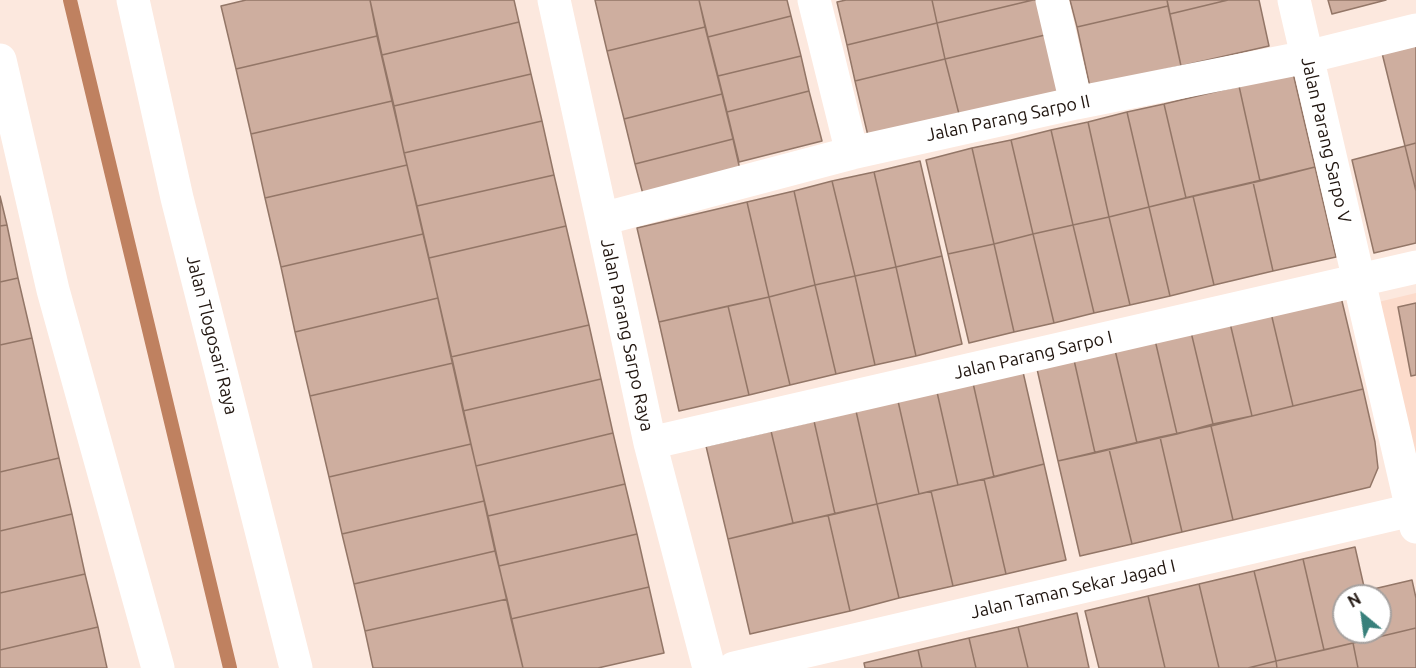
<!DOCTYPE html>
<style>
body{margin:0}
#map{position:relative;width:1416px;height:668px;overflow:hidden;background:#fce8de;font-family:Ubuntu,sans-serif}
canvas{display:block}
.north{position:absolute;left:1332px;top:584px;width:60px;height:60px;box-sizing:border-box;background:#fff;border:2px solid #a6a19f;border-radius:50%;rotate:331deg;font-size:16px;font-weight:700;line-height:24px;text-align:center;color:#20150f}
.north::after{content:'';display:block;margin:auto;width:21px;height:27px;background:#38807b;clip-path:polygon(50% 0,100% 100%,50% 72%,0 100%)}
</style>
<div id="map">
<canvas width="1416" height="668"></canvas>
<div class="north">N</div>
</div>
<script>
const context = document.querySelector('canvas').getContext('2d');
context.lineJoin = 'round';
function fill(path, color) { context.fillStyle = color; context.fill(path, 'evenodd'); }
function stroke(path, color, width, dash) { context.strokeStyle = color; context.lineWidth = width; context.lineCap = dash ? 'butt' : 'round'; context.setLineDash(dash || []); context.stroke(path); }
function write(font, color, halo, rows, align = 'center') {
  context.font = font + ' Ubuntu,sans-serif'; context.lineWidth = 4.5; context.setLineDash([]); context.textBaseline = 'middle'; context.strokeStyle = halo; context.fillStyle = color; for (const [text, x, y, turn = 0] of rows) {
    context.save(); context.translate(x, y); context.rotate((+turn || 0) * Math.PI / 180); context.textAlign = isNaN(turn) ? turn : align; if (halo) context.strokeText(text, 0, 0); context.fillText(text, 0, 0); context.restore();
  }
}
const built = new Path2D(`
 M1416 293V495L1370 304Z`);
const stream = new Path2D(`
 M70 0 230 668`);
const building = new Path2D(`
 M246 0H370L377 36 236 69 221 6Z
 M370 0H514L519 22 382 55Z
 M595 0H699L705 27 607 51Z
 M699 0H787L791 16 708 37Z
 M846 0H932L937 23 847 45 837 2Z
 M932 0H1033L937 23Z
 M1033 0H1037L1045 35 945 59 937 23Z
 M1070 0H1167L1168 6 1077 27Z
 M1167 0H1228L1170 14Z
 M1228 0H1259L1269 46 1181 66 1170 14Z
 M1328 0H1386L1332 14Z
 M1168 6 1181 66 1090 87 1077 27Z
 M791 16 801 56 718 76 708 37Z
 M519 22 531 74 394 106 382 55Z
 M937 23 945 59 855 81 847 45Z
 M705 27 722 94 624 119 607 51Z
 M1045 35 1059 94 960 118 945 59Z
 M377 36 392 101 251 134 236 69Z
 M1416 45V143L1405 146 1382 53Z
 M801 56 809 91 727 112 718 76Z
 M945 59 960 118 869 140 855 81Z
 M1293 73 1315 167 1260 181 1239 86Z
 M531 74 542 121 404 153 394 106Z
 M1239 86 1260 181 1186 198 1164 104Z
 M809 91 822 141 739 162 727 112Z
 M722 94 733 139 635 164 624 119Z
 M392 101 407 165 265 198 251 134Z
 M1164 104 1186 198 1149 207 1127 112Z
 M1127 112 1149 207 1109 217 1088 122Z
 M542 121 554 175 417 206 404 153Z
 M1088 122 1109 217 1073 225 1051 130Z
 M1051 130 1073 225 1033 234 1011 140Z
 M733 139 741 174 644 198 635 164Z
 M1011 140 1033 234 994 244 972 148Z
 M1416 143V191L1405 146Z
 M1405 146 1416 191V243L1374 253 1352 160Z
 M972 148 994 244 948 254 926 160Z
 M920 161 942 256 896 267 874 172Z
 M407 165 423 234 281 267 265 198Z
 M1315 167 1336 257 1273 271 1253 182Z
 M874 172 896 267 855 276 832 181Z
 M554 175 566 226 429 258 417 206Z
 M832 181 855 276 815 285 794 191Z
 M1253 182 1273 271 1214 285 1193 196Z
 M794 191 815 285 769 297 747 202Z
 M0 196 7 225 0 226Z
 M1193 196 1214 285 1170 296 1149 207Z
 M747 202 769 297 659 322 637 228Z
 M1149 207 1170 296 1130 305 1109 217Z
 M1109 217 1130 305 1094 313 1073 225Z
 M7 225 18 278 0 282V226Z
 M1073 225 1094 313 1054 323 1033 234Z
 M566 226 589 325 451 357 429 258Z
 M423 234 438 298 295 332 281 267Z
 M1033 234 1054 323 1014 332 994 244Z
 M994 244 1014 332 969 343 948 254Z
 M942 256 962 344 916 356 896 267Z
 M896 267 916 356 875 365 855 276Z
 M855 276 875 365 836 374 815 285Z
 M18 278 32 338 0 345V282Z
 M815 285 836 374 790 385 769 297Z
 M769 297 790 385 749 395 728 306Z
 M1341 297 1363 389 1293 406 1271 313Z
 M438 298 453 363 310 396 295 332Z
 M1416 303V375L1411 376 1398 307Z
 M728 306 749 395 679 411 659 322Z
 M1271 313 1293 406 1252 416 1230 323Z
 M1230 323 1252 416 1213 424 1191 332Z
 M589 325 601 379 463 411 451 357Z
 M1191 332 1213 424 1177 434 1155 340Z
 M32 338 59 458 0 472V345Z
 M1155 340 1177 434 1137 443 1115 350Z
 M1115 350 1137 443 1095 453 1074 360Z
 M1074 360 1095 453 1058 461 1037 369Z
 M453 363 471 444 329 477 310 396Z
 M1023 372 1044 464 994 477 973 383Z
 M601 379 613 433 476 466 463 411Z
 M973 383 994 477 958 485 937 392Z
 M1363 389 1375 442 1378 468 1370 487 1233 520 1211 426Z
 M937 392 958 485 919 494 898 401Z
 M898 401 919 494 877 504 856 411Z
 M856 411 877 504 835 514 814 421Z
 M814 421 835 514 793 523 771 431Z
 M1211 426 1233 520 1182 532 1160 437Z
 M771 431 793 523 728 539 706 446Z
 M613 433 625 484 488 516 476 466Z
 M1160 437 1182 532 1132 544 1109 449Z
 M471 444 484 501 342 534 329 477Z
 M1109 449 1132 544 1080 556 1058 461Z
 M59 458 72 514 0 531V472Z
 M1044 464 1066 560 1006 574 984 479Z
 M984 479 1006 574 953 586 931 491Z
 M625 484 637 534 499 566 488 516Z
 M931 491 953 586 899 598 877 504Z
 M484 501 495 551 354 584 342 534Z
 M877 504 899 598 850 611 828 515Z
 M72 514 85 574 0 593V531Z
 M828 515 850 611 750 634 728 539Z
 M637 534 649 587 511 619 499 566Z
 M1355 547 1365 591 1412 580 1416 598V628L1324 650 1303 559ZM1344 596H1380V632H1344Z
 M495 551 507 599 365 631 354 584Z
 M1303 559 1324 650 1276 661 1254 571Z
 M1254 571 1276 661 1248 668H1219L1199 584Z
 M85 574 98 627 0 650V593Z
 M1199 584 1219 668H1165L1148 596Z
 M649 587 664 653 598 668H523L511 619Z
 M1148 596 1165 668H1099L1085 611Z
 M507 599 523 668H373L365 631Z
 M1077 613 1089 668H1028L1018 627Z
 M98 627 107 668H0V650Z
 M1018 627 1028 668H976L969 638Z
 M1416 628V668H1358L1353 643Z
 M969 638 976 668H922L918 650Z
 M1353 643 1358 668H1277L1276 661Z
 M918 650 922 668H865L864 663Z
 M1276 661 1277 668H1248Z`);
const minor = new Path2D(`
 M133 0 177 198 296 668
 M554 0 602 219 650 443 709 668
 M814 0 852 153
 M1052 0 1076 103
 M1294 0 1416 527
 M0 60 53 290 158 668
 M602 219 852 153 1076 103 1307 57 1416 30
 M650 443 1416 267
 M734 668 1412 510`);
const streetNames = [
 ["Jalan Parang Sarpo II",1008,118,-12],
 ["Jalan Parang Sarpo V",1326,140,77],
 ["Jalan Tlogosari Raya",212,335,76],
 ["Jalan Parang Sarpo Raya",627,335,78],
 ["Jalan Parang Sarpo I",1033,355,-13],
 ["Jalan Taman Sekar Jagad I",1073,589,-13]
];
fill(built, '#fcdbcb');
stroke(stream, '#bf8160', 14);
fill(building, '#ceae9f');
stroke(building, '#937667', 1.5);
stroke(minor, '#fff', 33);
write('18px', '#20150f', '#fff', streetNames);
</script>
